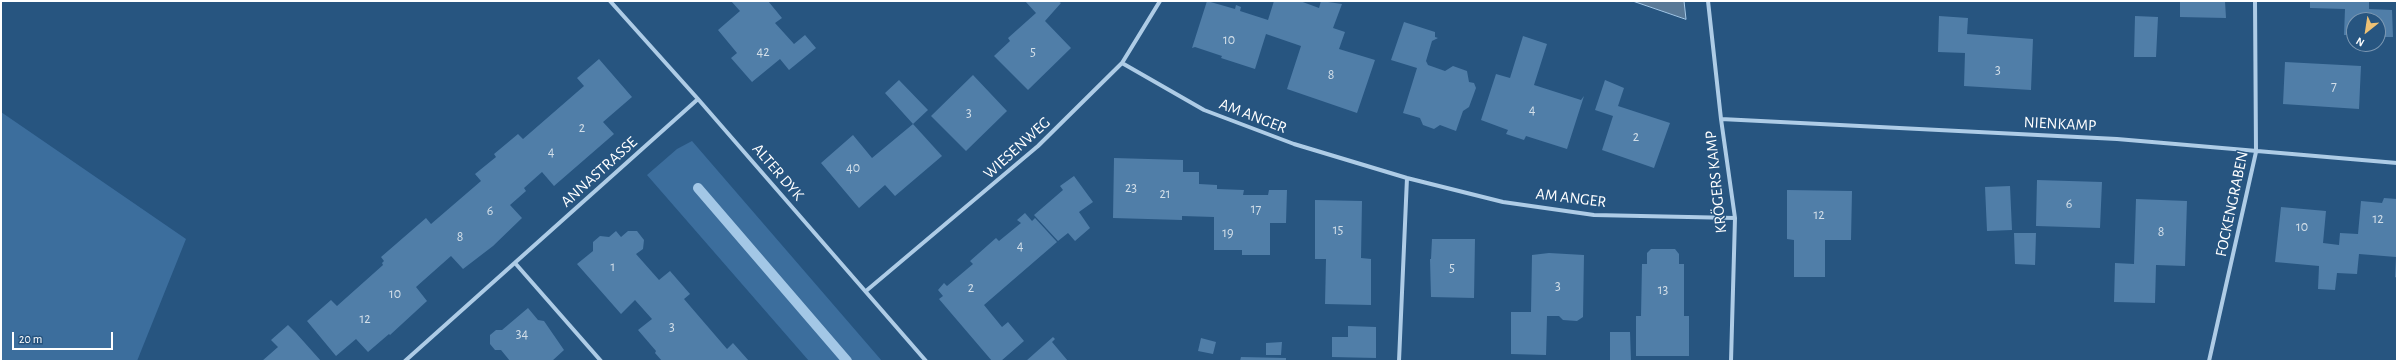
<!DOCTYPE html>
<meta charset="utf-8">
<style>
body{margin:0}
#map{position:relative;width:2398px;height:362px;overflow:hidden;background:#275580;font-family:"Alegreya Sans",sans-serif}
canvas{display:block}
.frame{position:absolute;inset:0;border:2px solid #fff;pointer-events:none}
.north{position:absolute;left:2346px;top:12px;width:40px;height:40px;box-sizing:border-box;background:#275580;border:1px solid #7d99b3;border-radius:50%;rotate:210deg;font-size:11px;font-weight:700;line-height:16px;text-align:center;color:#fff}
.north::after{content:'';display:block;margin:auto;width:14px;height:18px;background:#eec174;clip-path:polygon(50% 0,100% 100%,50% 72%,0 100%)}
.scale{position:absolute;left:12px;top:332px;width:101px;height:18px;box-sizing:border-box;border:2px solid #fff;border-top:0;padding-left:5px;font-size:12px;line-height:14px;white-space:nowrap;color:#fff;-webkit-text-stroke:3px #275580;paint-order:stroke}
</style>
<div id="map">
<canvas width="2398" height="362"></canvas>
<div class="frame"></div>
<div class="north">N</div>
<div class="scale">20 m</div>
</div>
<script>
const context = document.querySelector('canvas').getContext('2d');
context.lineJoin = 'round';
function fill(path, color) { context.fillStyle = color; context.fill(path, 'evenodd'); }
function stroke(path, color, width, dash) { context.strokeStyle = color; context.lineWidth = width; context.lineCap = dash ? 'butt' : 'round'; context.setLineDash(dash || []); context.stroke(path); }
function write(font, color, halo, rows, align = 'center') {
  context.font = font + ' "Alegreya Sans",sans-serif'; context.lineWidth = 3; context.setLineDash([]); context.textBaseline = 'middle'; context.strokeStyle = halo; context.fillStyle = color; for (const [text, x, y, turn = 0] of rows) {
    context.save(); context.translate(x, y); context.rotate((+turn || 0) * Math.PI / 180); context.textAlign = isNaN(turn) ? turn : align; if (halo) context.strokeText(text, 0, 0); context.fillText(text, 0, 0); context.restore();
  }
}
const green = new Path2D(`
 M1 112 186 239 137 361H1Z
 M692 141 882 361H809L647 175 677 149Z`);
const water = new Path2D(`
 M1633 1H1684L1686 19Z`);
const stream = new Path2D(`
 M698 188 847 361`);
const building = new Path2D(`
 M731 1H768L782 18 775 23 794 44 805 35 816 48 789 70 780 59 752 82 731 58 737 53 718 30 740 11Z
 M1025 1H1058L1061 3 1045 21 1071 48 1028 90 994 56 1010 41 1008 38 1036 13Z
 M1207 1 1235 9 1236 5 1241 7 1240 11 1268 20 1274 1H1300L1319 8 1321 1 1342 4 1333 28 1345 32 1339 49 1375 60 1357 113 1287 89 1301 46 1266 34 1255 69 1221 58 1222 56 1195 47 1192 48Z
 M2180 1H2225L2226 18 2180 17Z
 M2310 1H2369V9L2392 10 2393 37H2378V20H2354V35H2344L2345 9 2310 8Z
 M1939 16 1968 18 1967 34 2033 39 2031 90 1964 86 1965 53 1938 52Z
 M2135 16 2158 17 2156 57H2134Z
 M1404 22 1435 32V37L1438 38 1432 41 1426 61 1428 65 1445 71 1453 66 1467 71 1469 82 1474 83 1476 88 1469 107 1463 111 1456 131 1440 125 1434 129 1423 125 1420 118 1403 113 1417 68 1391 60Z
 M1523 36 1547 44 1534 85 1581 100 1584 96 1567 149 1526 136 1524 140 1506 134 1508 130 1481 120 1496 74 1510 78Z
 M599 59 632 97 603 122 614 134 554 186 542 172 524 188 526 191 510 205 522 218 493 246 463 269 451 256 416 287 427 301 390 335 389 334 368 352 356 339 336 356 307 321 331 300 337 306 383 265 382 263 384 261 381 257 426 218 431 224 481 181 475 174 496 157 494 154 518 134 523 139 584 86 577 78Z
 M2285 62 2361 66 2359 109 2283 104Z
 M973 75 1007 111 966 151 931 116Z
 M899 80 928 110 913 124 942 156 895 196 885 185 859 208 821 163 853 135 872 158 913 124 885 93Z
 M1605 80 1624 88 1618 106 1670 123 1654 168 1602 150 1613 116 1595 110Z
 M1114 158 1183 160V172H1199V184L1217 185V189L1244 190 1243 195H1268L1269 190H1287L1286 223H1270V255H1242V250H1214V217L1182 216V220L1113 218Z
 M1074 176 1093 202 1079 212 1090 228 1075 241 1068 233 1058 241 1034 215 1063 190 1060 186Z
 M2037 180 2102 182 2100 228 2036 226Z
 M2010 186 2012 230 1987 231 1985 187Z
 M1787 190 1852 191 1851 240H1825V277H1794V240L1787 239Z
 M2384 198 2397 199V278L2395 277 2396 257 2359 254 2357 274 2337 273 2335 290 2318 289 2319 266 2275 262 2281 207 2326 211 2323 243 2339 245 2340 233 2358 234 2361 201 2382 203Z
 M2136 199 2187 201 2185 266 2156 265 2155 303 2114 302 2115 263 2134 264Z
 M1315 200 1362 201 1361 258 1371 259V305L1325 304 1326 259H1315Z
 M1025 213 1032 221 1035 218 1057 242 984 305 1002 327 1008 322 1024 341 1001 361H992L939 299 943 296 938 290 944 283 947 286 973 264 970 261 996 238 999 241 1021 223 1017 220Z
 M616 231 621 237 628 231H637L644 240 643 249 636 254 659 280 670 271 690 294 684 299 727 349 733 343 749 361H662L655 353 656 351 638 330 652 319 635 300 621 314 577 264 593 251V242L600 236 609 237Z
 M2014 233H2036L2035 265 2015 264Z
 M1432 239H1475L1474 298 1431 297 1430 259H1431Z
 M1651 249H1675L1679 254V264H1684V316H1689V356H1636V316H1641L1642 264H1647V253Z
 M1549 253 1584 255 1583 317 1577 321 1563 320 1559 316H1547L1546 355 1511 354V312H1531L1532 255Z
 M528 308 538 320 544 321 564 350 552 361H510L501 350H495L490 344V335L496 330H502Z
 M288 325 296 333 321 361H262L278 347 271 340Z
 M1348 326 1376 327V358L1332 357V337H1348Z
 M1610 332H1630L1631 361H1610Z
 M1053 337 1055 339 1052 342 1068 361H1026Z
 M1201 338 1216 342 1213 354 1198 351Z
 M1282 342 1281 355H1266V343Z
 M1241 357 1286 358V361H1240Z`);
const minor = new Path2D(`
 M610 1 698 99 926 361
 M1708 1 1721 119 1735 218 1731 361
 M1122 63 1204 110 1294 144 1407 178 1503 202 1594 215 1735 218
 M1721 119 2117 139 2397 163
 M515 263 601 361
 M866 291 1038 146 1122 63 1160 1
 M405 361 698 99
 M1399 361 1407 178
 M2209 361 2256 152 2255 1`);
const numberNames = [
 ["10",1229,40],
 ["42",763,52],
 ["5",1033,52],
 ["3",1998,70],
 ["8",1331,75],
 ["7",2334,86],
 ["4",1532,110],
 ["3",969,113],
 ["2",582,128],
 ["2",1636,137],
 ["4",551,152],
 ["40",853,168],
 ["23",1131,188],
 ["21",1165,194],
 ["6",2069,204],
 ["17",1256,209],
 ["6",490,211],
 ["12",1819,215],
 ["12",2378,219],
 ["10",2302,227],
 ["15",1338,230],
 ["8",2161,232],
 ["19",1228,233],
 ["8",460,237],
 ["4",1020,246],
 ["1",613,267],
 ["5",1452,268],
 ["3",1558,286],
 ["2",971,288],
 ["13",1663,290],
 ["10",395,294],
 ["12",365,319],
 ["3",672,327],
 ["34",522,334]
];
const streetNames = [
 ["AM ANGER",1253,116,21],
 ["NIENKAMP",2060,124,3],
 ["WIESENWEG",1017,148,-42],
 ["ANNASTRASSE",599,172,-42],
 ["ALTER DYK",778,172,49],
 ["KRÖGERS KAMP",1716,182,-96],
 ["AM ANGER",1571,198,7],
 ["FOCKENGRABEN",2232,204,-78]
];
fill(green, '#3c6e9d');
fill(water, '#597997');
stroke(water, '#a3c7e6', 1);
stroke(stream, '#a3c7e6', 10);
fill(building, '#507ea8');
stroke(minor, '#aecce6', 4);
write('14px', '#d3dfe9', null, numberNames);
write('16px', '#fff', '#275580', streetNames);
</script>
